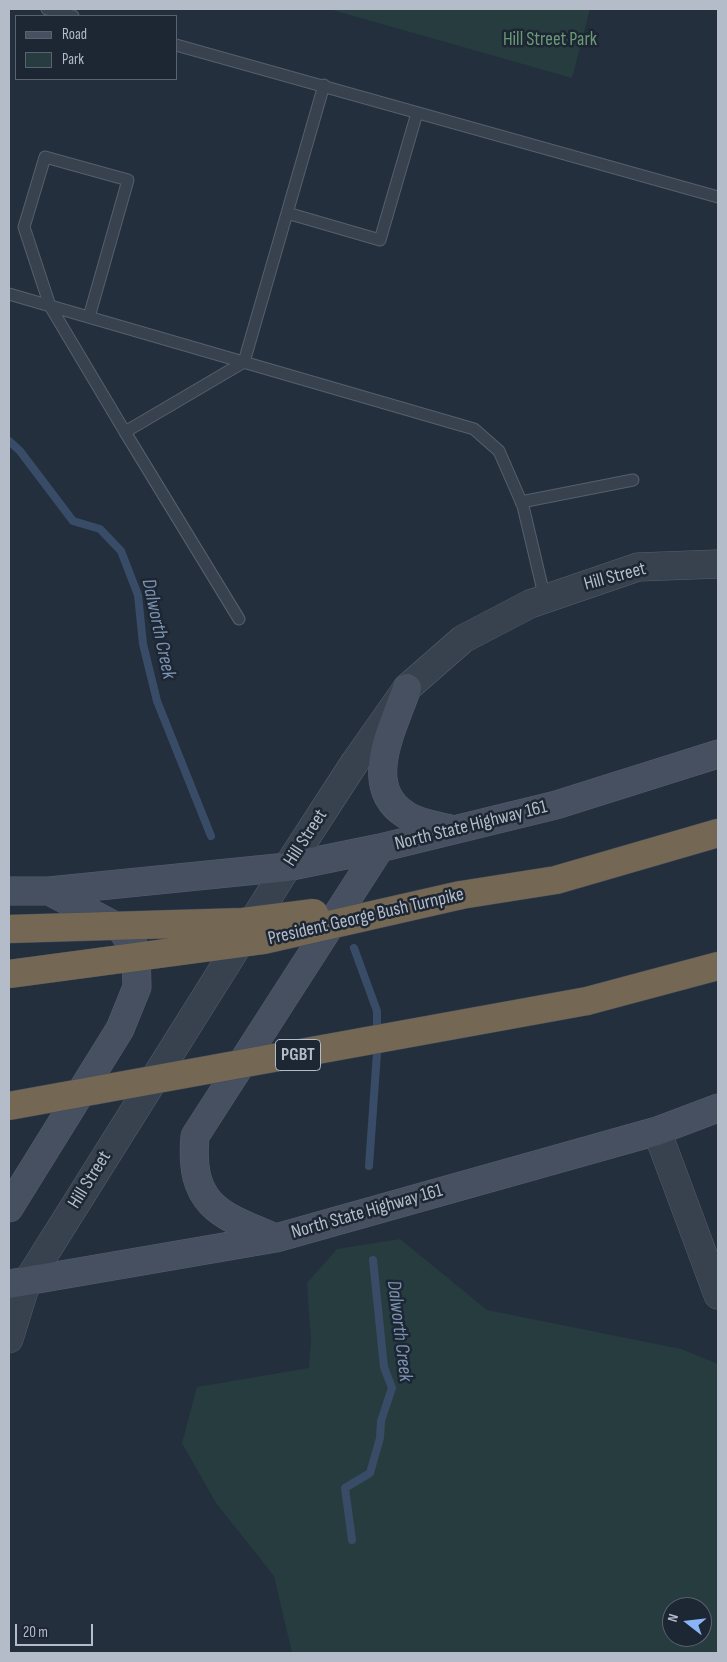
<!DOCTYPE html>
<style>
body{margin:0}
#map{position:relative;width:727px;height:1662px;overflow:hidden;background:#242f3e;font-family:"Sofia Sans Condensed",sans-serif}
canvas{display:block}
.frame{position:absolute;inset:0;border:10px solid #b4bcc9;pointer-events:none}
.legend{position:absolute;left:15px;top:15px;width:162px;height:65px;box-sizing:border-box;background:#1d2633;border:1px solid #59626f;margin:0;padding:6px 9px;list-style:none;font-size:15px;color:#b4bcc9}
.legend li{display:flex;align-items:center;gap:10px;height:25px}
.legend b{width:25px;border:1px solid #59626f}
.north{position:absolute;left:662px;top:1597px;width:50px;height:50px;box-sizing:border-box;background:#1d2633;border:1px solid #59626f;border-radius:50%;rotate:286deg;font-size:14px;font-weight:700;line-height:20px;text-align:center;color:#b4bcc9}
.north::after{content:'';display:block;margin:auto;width:18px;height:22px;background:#8ab4f8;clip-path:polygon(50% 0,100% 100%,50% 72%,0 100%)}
.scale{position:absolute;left:15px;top:1624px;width:78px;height:22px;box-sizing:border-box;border:2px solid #b4bcc9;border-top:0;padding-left:6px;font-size:15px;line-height:18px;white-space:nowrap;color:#b4bcc9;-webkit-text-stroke:4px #1d2633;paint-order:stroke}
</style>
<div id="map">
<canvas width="727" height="1662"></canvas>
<div class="frame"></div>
<ul class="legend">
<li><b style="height:6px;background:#465061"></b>Road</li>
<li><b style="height:14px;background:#263c3f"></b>Park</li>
</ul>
<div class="north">N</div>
<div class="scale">20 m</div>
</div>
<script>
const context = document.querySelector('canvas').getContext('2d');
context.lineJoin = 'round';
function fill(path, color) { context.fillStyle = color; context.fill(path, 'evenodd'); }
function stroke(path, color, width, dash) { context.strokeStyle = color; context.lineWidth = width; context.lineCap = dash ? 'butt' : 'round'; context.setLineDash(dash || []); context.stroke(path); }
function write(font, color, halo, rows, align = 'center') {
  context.font = font + ' "Sofia Sans Condensed",sans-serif'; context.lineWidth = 5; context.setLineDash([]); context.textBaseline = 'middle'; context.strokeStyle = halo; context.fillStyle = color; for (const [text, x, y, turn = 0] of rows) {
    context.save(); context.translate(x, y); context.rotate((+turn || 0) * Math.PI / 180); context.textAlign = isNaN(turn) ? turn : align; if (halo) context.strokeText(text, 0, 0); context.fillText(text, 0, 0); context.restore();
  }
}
const green = new Path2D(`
 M329 9H590L572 78Z
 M400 1239 487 1310 681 1349 718 1364V1653H292L274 1576 216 1503 182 1443 197 1387 309 1368 311 1340 307 1283 337 1249ZM672 1607H702V1637H672Z`);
const stream = new Path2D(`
 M9 441 20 451 73 521 100 529 121 551 138 595 143 644 157 701 211 836
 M354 948 377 1011V1053L369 1166
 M352 1540 345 1488 370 1473 380 1438 381 1421 392 1388 384 1367 373 1260`);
const service = new Path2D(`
 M47 9 73 16
 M176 45 718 197
 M287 213 380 240 417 113
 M9 294 474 429 499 451 523 506 545 599
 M89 317 128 180 45 157 24 227 50 306 125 432 244 362 324 85
 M125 432 239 619
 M521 502 633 480`);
const tertiary = new Path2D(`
 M657 1131 718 1295
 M9 1300 27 1282 287 867 355 762 407 688 463 639 530 604 638 567 718 564
 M9 1339 26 1284`);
const secondary = new Path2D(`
 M407 688C394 727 360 786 406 815 418 823 435 825 450 829
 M9 891H49L287 867 380 848 556 805 718 754
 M9 1208 120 1029 137 987 136 950 121 929 49 891
 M276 1238C219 1215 189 1205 195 1136L380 848
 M9 1284 276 1238 657 1131 718 1108`);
const motorway = new Path2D(`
 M461 895 556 880 718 833
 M587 1001 718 966`);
const motorwayBridge = new Path2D(`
 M9 929 243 922 314 913
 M9 974 263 940 461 895
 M9 1106 587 1001`);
const shields = [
 [298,1055,45]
];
const shieldNames = [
 ["PGBT",298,1055]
];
const parkNames = [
 ["Hill Street Park",550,40]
];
const streetNames = [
 ["Hill Street",615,577,-15],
 ["North State Highway 161",471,826,-14],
 ["Hill Street",306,838,-57],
 ["President George Bush Turnpike",366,917,-13],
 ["Hill Street",90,1180,-58],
 ["North State Highway 161",367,1212,-16]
];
const waterNames = [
 ["Dalworth Creek",158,629,78],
 ["Dalworth Creek",399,1331,83]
];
fill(green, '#263c3f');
stroke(stream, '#394c67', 8);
stroke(service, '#565f6c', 13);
stroke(tertiary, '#565f6c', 29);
stroke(secondary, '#565f6c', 29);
stroke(motorway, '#434c59', 29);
stroke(service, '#38414e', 11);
stroke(tertiary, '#38414e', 28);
stroke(secondary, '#465061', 28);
stroke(motorway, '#746855', 28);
stroke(motorwayBridge, '#434c59', 29, []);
stroke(motorwayBridge, '#746855', 28);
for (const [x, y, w] of shields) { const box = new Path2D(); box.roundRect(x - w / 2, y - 15.5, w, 31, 4); context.fillStyle = '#1d2633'; context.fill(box); stroke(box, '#b4bcc9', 1); }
write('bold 18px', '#b4bcc9', null, shieldNames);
write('19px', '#6b9a76', '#1d2633', parkNames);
write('19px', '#b4bcc9', '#1d2633', streetNames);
write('italic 20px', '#7c92b1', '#1d2633', waterNames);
</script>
